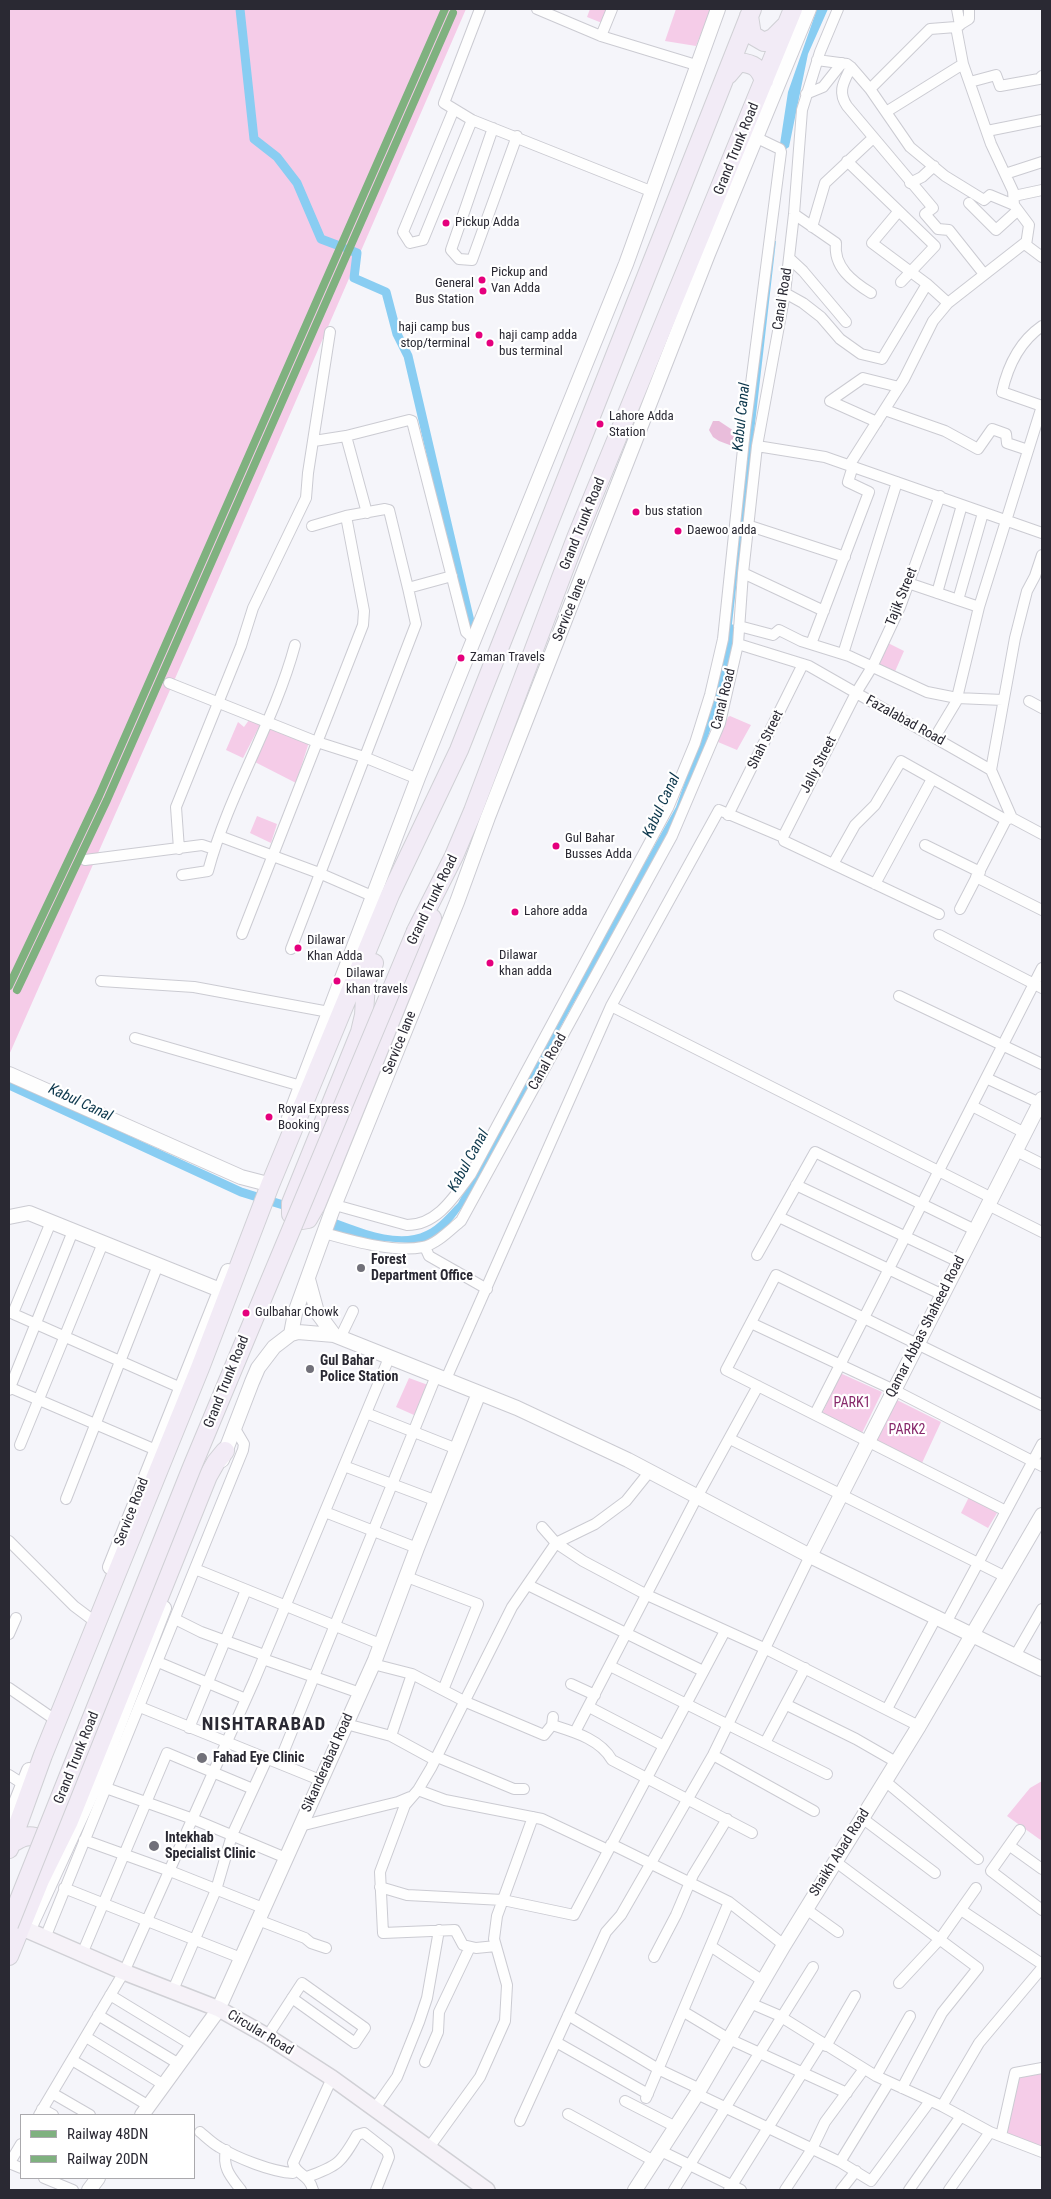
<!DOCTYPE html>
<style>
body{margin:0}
#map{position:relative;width:1051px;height:2199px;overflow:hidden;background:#f5f5fa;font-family:"Roboto Condensed",sans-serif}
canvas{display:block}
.frame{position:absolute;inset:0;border:10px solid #2a2933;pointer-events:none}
.legend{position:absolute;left:20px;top:2114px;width:175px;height:65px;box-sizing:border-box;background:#fff;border:1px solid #aaa9ad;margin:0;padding:6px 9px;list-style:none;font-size:15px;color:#2a2933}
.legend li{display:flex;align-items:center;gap:10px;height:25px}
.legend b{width:25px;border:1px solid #aaa9ad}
</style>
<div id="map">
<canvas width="1051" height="2199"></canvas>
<div class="frame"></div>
<ul class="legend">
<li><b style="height:6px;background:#7fb17f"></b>Railway 48DN</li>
<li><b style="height:6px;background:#7fb17f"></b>Railway 20DN</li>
</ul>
</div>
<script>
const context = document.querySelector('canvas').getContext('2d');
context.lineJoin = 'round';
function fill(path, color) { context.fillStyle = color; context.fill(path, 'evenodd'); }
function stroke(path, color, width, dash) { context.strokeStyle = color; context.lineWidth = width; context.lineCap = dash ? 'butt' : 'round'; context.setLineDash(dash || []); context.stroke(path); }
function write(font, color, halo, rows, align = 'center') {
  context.font = font + ' "Roboto Condensed",sans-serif'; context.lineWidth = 4.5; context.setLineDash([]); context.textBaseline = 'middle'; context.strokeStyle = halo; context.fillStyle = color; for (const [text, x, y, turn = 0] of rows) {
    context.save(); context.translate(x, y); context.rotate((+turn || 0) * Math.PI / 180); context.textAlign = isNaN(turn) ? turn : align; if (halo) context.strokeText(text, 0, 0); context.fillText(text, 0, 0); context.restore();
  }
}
const green = new Path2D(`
 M9 9H466L192 640 9 1055Z
 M590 9H607L602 23 587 17Z
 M676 9H711L696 46 665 41Z
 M884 641 904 651 893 676 878 665Z
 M730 716 751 725 737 750 718 742 728 717Z
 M249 720 260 725 243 758 226 750 238 722 244 727Z
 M265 726 310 739 296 783 251 760Z
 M257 816 277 824 271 843 250 833Z
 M840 1373 882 1392 862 1433 822 1414Z
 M409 1378 428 1385 414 1415 396 1407Z
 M895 1399 941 1422 922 1463 875 1439Z
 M969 1497 997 1513 988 1528 961 1513Z
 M1042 1781V1841L1007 1816 1030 1788Z
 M1042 2068V2152L1001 2136 1015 2073Z`);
const forest = new Path2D(`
 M713 421H719L737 433 735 447 719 441 713 437 709 430Z`);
const water = new Path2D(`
 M817 9H828L808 54 789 147 786 149 780 144 788 92Z
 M767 241H776L730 641 725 638Z
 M726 647 732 650 733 657C718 702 706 749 688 793 660 866 615 931 576 999 548 1049 522 1101 494 1152 476 1184 458 1225 425 1244L366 1240 328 1230 333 1218C361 1228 398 1245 426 1231 438 1226 449 1212 458 1203L602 939 676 807 703 730Z`);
const canal = new Path2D(`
 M240 9 254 139 277 157 297 183 321 239 337 245
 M347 249 357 253 354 278 386 292 397 334 408 356 472 630
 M728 658 732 629
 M9 1085 241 1192 293 1208`);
const street = new Path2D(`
 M480 9 444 103 472 120 653 192
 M537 9 601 36 696 65
 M957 9 960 25
 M969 9V19L956 27 963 64 991 144 1013 191 1014 205 1029 225 1026 245 1042 257
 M601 36 612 9
 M817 60 847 64 851 67 870 89 910 147 945 176 984 200 990 195 1014 205
 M851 67C844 82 837 91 847 106L933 208 925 214 938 229 949 230 984 274
 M970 82 996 75 1000 86 1039 79 1042 76
 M870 89 930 29 956 27
 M806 94 823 87 842 63
 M454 109 403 232 410 243 423 240 472 120
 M886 112 963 64
 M493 128 451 250 459 259 472 260 517 136
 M987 131 1042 120
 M847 161 935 246 901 282
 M1005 174 1042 162
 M910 183 922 177 934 166
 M1014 196 1042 190
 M969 203 996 230 1017 211
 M898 212 872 243 927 284 948 303
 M794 214 836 243C833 267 853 282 871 293
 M812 227 825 183 873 138
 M789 258 803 271 846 322
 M785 293 803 303 821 317 840 339 861 354 882 359 927 284
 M1042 326C1019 342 1008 365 1002 392L1042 406
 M885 410 945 431 978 449 992 429 1006 434 1007 443 1028 450
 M877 422 830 401 863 378 899 387
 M346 436 367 513
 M314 441 346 436 409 420 412 421 466 632 475 640
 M757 446 825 457 1042 533
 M850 464 904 379 933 321 948 303 1026 242
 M312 526 346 516 385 509 389 510 408 588
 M750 526 845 557
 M743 573 824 611
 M908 583 979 607 956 702 935 737
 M937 593 962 505
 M958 600 983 513
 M979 607 1042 406
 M739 626 773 635 779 630 801 641 849 656 927 692 957 698 1003 700
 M738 644 809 666 991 770 1012 818 1042 834
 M811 644 869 492 848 482 853 466
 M843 654 897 482
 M169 683 317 742 364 757 418 779
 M1029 701 1042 708
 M991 770 1015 638 1027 591 1035 576 1042 555
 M728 815 803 664
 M219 836 319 873 372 896
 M783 837 856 693 872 667 900 607 940 496
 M925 845 980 872
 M179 849 176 807 241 646 253 608 306 498 308 473 330 332
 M85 860 202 845 214 849
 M833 864 855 825 875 805 901 761 1006 820
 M182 875 208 871C229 793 274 723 295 645
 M976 877 1042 910
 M875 884 932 779
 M960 909 1006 820 1011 818
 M242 934 363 625 364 611 346 516
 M939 935 1042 988
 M291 949 416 624 408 588 452 576
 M101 981 194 987 329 1012
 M899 996 1042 1064
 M611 1006 992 1198
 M135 1038 301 1086
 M986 1078 1042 1104
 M972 1106 1025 1133
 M1016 1151 1042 1164
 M796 1185 959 1262
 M335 1205 407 1225C437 1225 454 1197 471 1174L668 808 695 743 710 695 723 639 745 430 781 152 780 149 755 137
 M988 1205 1042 1232
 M779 1217 943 1295
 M324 1233C353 1241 394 1253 423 1247 437 1244 451 1229 461 1221L672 836 720 723 738 644 743 573 757 446 785 293 794 214 802 110 820 52 838 9
 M425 1247 429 1256 487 1289
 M757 1255 815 1152 975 1230
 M9 1312 181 1388
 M13 1313 51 1222
 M751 1323 894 1390 1042 1466
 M340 1338 353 1311
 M446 1379 611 1006 719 810 783 837 784 841 939 914
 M11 1388 156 1450
 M9 1390 73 1231
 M366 1413 457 1449
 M815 1414 1042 968
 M730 1439 1006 1577
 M20 1445 103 1243
 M344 1466 437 1501
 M66 1499 158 1265
 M1006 1511 726 1370 776 1275 1042 1405
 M325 1512 417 1548
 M542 1527 556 1543 583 1561 647 1595 766 1649 919 1726
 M9 1541 74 1606 90 1618
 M195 1569 380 1644
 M407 1577 478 1604 443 1690
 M528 1585 703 1671
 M175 1619 201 1632 264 1655
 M947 1621 1042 1444
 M9 1634 16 1618
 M1015 1656 1042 1609
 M263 1659 360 1693
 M158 1662 246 1699
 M373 1664 412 1674 466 1702 544 1735 552 1725 553 1717
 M610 1666 827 1774
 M571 1684 595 1695
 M9 1688 51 1717
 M787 1705 856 1739 896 1762
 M140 1707 320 1780
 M589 1707 664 1746
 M887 1709 937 1616
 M346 1724 391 1736 435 1760
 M552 1725C574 1732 600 1739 612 1760L752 1833
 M189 1728 246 1590
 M575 1732 697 1497 758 1386
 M391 1736 412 1674
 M765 1743 805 1668
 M713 1755 814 1811
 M437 1757 514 1789H524
 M279 1763 436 1376
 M9 1775 23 1784
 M885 1781 978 1859
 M106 1788 193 1819 286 1858
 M418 1790 445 1800 542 1819 608 1850
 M862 1818 935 1873
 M300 1826 398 1802 410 1797
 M1020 1830 991 1871 1042 1910
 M84 1840 170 1871 263 1908
 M611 1844 729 1902 784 1945
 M1010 1846 1042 1869
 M836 1862 978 1968 942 2013 902 2088
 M380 1887 407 1895 503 1900 574 1915 725 1631
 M64 1888 241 1958
 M806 1909 838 1932
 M961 1910 1042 1964
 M258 1920 305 1938 311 1943 326 1948
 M45 1938 243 1450 244 1444 234 1427
 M496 1946 476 1948 463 1945 455 1930 383 1933 380 1872 405 1805 418 1790 431 1768 512 1607 556 1543 595 1524 626 1501 650 1471
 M712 1947 763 1981
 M82 1954 167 1753 253 1789
 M654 1957 676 1915 693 1875 727 1819
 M899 1983 940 1939 976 1888
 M173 1990 216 1890 232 1835 267 1759
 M110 1995 192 2045
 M750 2003 778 2015 876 2076 942 2106 990 2132 1042 2152
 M684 2012 729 2039 847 2093
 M98 2015 179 2064
 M568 2015 660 2070 700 2089
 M272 2029 302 1983 365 2028 355 2043 292 1998
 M86 2037 164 2085
 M556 2042 648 2094
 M826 2046 855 1996
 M72 2060 149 2106
 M425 2062 438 2032 439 2012 470 1947
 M876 2076 910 2016
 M889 2082 840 2162 871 2181 930 2101
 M52 2093 90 2115
 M697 2094 840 2162
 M646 2098 729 1902
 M625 2101 676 2127
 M378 2104 397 2077 419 2022 427 1998 439 1930
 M942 2106 979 2043 1042 1968
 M42 2109 53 2115
 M568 2114 654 2161
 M39 2115 124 1972 254 1681 389 1358
 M520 2121 606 1932 621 1915 713 1755 810 1556
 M200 2132C206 2137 212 2143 219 2147 237 2158 272 2172 293 2173L296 2169
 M1001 2136 1015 2073 1042 2068
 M433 2142 480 2077 505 2021 507 1985 494 1939 497 1916 533 1817
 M226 2150C222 2168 231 2177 241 2190
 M661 2151 741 2190
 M9 2163 21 2168
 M9 2164 21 2144
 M307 2177C338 2166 341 2163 357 2135L364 2133 387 2151 389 2157 376 2190
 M44 2178 73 2190
 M313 2190C309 2174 296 2175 293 2163L332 2078
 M674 2190 813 1967
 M729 2190 821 2043
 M785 2190 812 2149 825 2122 864 2069
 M841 2190 856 2171
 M909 2190 961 2116
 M949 2190 990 2132`);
const secondary = new Path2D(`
 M9 1074 241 1177 264 1183
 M289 1118 419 775 626 264 718 9
 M9 1217 29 1213 220 1290
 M308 1279 317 1312 334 1335
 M291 1334 295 1313 332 1211 457 902 488 817 708 254 809 9
 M222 1460 252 1382 258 1368 274 1347 291 1334 298 1332 334 1335 517 1408 628 1460 810 1556 1042 1669
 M810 1556 1042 1099
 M110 1567 228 1271
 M9 1820 29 1770
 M28 1931 97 1781 164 1608
 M222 2001 375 1660 417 1548 479 1393
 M142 2115 219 2009
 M89 2190 98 2178
 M635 2190 697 2094 784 1945 919 1726 1042 1515`);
const primary = new Path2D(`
 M11 1923 124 1972 219 2009 267 2036 332 2078 487 2190`);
const highway = new Path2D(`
 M749 16 752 35 764 42 773 38 785 26
 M728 75 739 62C754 64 759 67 764 81
 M416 931 454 856 473 811 576 538 793 9
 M374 963 366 982 364 1015 360 1032 291 1203V1214L302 1220 308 1219 316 1205 432 918
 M10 1844C15 1842 20 1838 25 1837 35 1834 48 1842 52 1850
 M9 1849 43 1755 200 1368 270 1185 390 895 459 750 752 9
 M9 1956 40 1880 69 1821 208 1476 216 1462 225 1451`);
const highwayBridge = new Path2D(`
 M9 1925 192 1467 416 931`);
const rail1 = new Path2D(`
 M9 986 99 796 445 9`);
const rail2 = new Path2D(`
 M17 990 107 800 453 13`);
const markers = [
 [446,223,4.5,"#e5007d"],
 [482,280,4.5,"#e5007d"],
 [483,291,4.5,"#e5007d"],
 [479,335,4.5,"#e5007d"],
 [490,343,4.5,"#e5007d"],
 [600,424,4.5,"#e5007d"],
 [636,512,4.5,"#e5007d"],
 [678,531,4.5,"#e5007d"],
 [461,658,4.5,"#e5007d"],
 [556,846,4.5,"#e5007d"],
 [515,912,4.5,"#e5007d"],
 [298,948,4.5,"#e5007d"],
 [490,963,4.5,"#e5007d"],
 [337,981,4.5,"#e5007d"],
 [269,1117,4.5,"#e5007d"],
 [361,1268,5,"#717079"],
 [246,1313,4.5,"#e5007d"],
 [310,1369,5,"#717079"],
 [202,1758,6,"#717079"],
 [154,1846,6,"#717079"]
];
const busNames = [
 ["Pickup Adda",455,223],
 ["Pickup and",491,273],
 ["Van Adda",491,289],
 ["General",474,284,"right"],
 ["Bus Station",474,300,"right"],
 ["haji camp bus",470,328,"right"],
 ["stop/terminal",470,344,"right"],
 ["haji camp adda",499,336],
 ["bus terminal",499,352],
 ["Lahore Adda",609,417],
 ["Station",609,433],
 ["bus station",645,512],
 ["Daewoo adda",687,531],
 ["Zaman Travels",470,658],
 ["Gul Bahar",565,839],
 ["Busses Adda",565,855],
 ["Lahore adda",524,912],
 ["Dilawar",307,941],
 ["Khan Adda",307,957],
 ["Dilawar",499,956],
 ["khan adda",499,972],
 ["Dilawar",346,974],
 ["khan travels",346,990],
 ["Royal Express",278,1110],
 ["Booking",278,1126],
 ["Gulbahar Chowk",255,1313]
];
const streetNames = [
 ["Grand Trunk Road",737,149,-68],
 ["Canal Road",783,299,-81],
 ["Grand Trunk Road",583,524,-68],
 ["Tajik Street",902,597,-68],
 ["Service lane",570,610,-68],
 ["Canal Road",724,699,-76],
 ["Fazalabad Road",905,721,29],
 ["Shah Street",766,740,-64],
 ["Jally Street",819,765,-63],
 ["Grand Trunk Road",433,900,-64],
 ["Service lane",400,1043,-68],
 ["Canal Road",548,1062,-61],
 ["Qamar Abbas Shaheed Road",926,1327,-63],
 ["Grand Trunk Road",227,1382,-68],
 ["Service Road",132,1512,-69],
 ["Grand Trunk Road",77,1758,-68],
 ["Sikanderabad Road",328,1763,-66],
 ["Shaikh Abad Road",840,1853,-58],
 ["Circular Road",260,2033,31]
];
const poiNames = [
 ["Forest",371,1260],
 ["Department Office",371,1276],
 ["Gul Bahar",320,1361],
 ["Police Station",320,1377],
 ["Fahad Eye Clinic",213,1758],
 ["Intekhab",165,1838],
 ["Specialist Clinic",165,1854]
];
const parkNames = [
 ["PARK1",852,1403],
 ["PARK2",907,1430]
];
const waterNames = [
 ["Kabul Canal",742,417,-84],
 ["Kabul Canal",662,806,-65],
 ["Kabul Canal",80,1103,25],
 ["Kabul Canal",469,1161,-61]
];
const districtNames = [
 ["NISHTARABAD",264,1725]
];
fill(green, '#f5cce8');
fill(forest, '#e9bddb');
fill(water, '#89cdf2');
stroke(canal, '#89cdf2', 9);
stroke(street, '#cbcbd2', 12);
stroke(secondary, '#cbcbd2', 16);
stroke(primary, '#d0d0d5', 18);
stroke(highway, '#d0d0d5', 20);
stroke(street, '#fefefe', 10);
stroke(secondary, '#fefefe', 14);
stroke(primary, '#f6f2f8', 15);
stroke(highway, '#f2ebf6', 18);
stroke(highwayBridge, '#d0d0d5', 20, []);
stroke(highwayBridge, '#f2ebf6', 18);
stroke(rail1, '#7fb17f', 8);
stroke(rail2, '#7fb17f', 8);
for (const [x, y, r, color] of markers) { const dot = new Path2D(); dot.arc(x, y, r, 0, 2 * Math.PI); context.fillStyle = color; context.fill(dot); stroke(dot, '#fff', 2); }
write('13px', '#2a2933', '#fff', busNames, 'left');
write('14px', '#2a2933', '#fff', streetNames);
write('bold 14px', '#2a2933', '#fff', poiNames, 'left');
write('14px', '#87296b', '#fff', parkNames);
write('italic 15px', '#0c374c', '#fff', waterNames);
context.letterSpacing = '1px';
write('bold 19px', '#2a2933', '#fff', districtNames);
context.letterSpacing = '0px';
</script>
